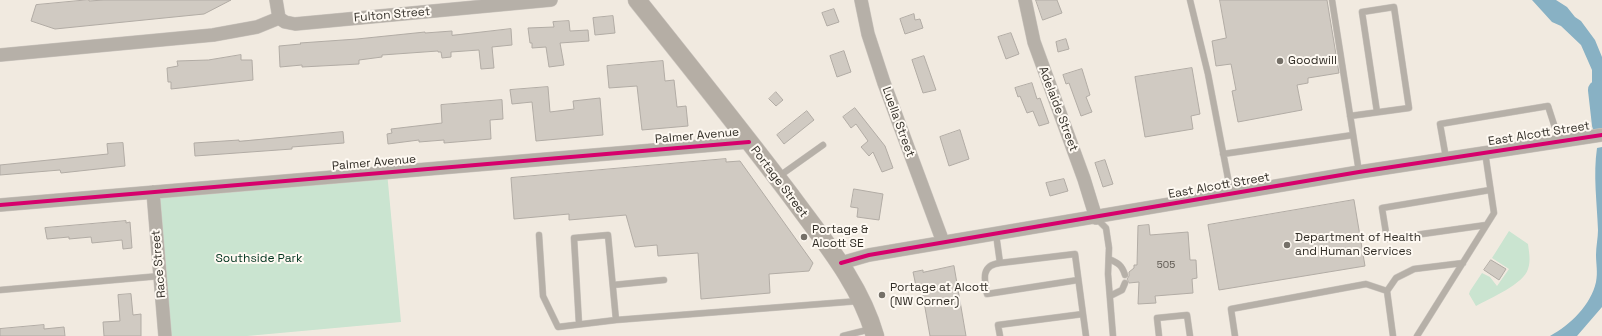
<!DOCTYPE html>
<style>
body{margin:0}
canvas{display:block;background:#f1eae0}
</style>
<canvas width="1602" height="336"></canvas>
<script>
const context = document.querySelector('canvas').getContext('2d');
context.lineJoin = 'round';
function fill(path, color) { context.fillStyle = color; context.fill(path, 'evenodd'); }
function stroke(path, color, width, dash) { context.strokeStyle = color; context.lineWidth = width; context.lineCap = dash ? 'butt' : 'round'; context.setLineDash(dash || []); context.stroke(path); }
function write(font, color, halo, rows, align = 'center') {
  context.font = font + ' "Space Grotesk",sans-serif'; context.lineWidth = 4; context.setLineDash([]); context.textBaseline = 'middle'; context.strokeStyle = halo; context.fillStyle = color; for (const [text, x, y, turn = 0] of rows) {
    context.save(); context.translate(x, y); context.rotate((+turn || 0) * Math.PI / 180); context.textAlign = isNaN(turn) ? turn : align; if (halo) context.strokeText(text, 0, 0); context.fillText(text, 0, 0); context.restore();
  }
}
const green = new Path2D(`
 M387 172 401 322 247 336H165L153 192Z
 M1509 231 1528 244C1529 252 1531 261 1528 269 1524 284 1490 298 1476 306L1469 294 1470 291 1482 273 1490 277 1497 286 1509 269 1492 258Z`);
const water = new Path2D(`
 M1532 0H1556L1567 7 1575 17 1581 21 1595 40 1602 57V118H1595L1592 100V70L1581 45 1561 26 1552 22Z
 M1602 147V307L1577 336H1550C1570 325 1591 305 1596 282 1598 272 1596 264 1596 255 1596 246 1598 238 1598 230 1597 202 1593 175 1597 148Z`);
const river = new Path2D(`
 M1598 90 1602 125`);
const building = new Path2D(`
 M89 0V1L104 0H231L204 14 164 18 55 29 31 21 36 5Z
 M1036 0H1057L1062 13 1043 20Z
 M1220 0H1327L1339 73 1308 78V83L1297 85 1302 110 1238 122 1232 91 1236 90 1231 64 1216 66 1212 41 1226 38Z
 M834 9 839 22 827 26 822 13Z
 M914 14 915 20 920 19 923 28 905 34 900 19Z
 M613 16 615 33 595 35 593 18Z
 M569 21 570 31 588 30 589 41 560 43 564 65 549 67 546 47 532 48V43H530L528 28 554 27 553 22Z
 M511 29 512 45 492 47 494 68 481 69 479 50 451 52V57L442 58 441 52H438V51L382 55V57L359 60V64L302 67V65L280 67 279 46 301 44 300 43 357 39 425 32V33L452 31V35Z
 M1011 33 1019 54 1006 59 998 37Z
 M1066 39 1069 49 1058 52 1056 42Z
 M844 51 851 72 837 77 830 56Z
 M241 55V60H252L253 80 171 89V82H168L167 68 178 66 177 61 208 60Z
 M924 56 936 90 923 93 912 60Z
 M663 61 665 81 674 80 677 107 686 106 688 126 642 130 637 86 609 88 607 66Z
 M1192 68 1200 114 1191 116 1193 129 1145 137 1135 77Z
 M1082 69 1090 95 1086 97 1092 112 1081 116 1069 83 1066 84 1063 75Z
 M1032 83 1037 99 1040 98 1049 123 1039 126 1033 111 1027 113 1020 96 1018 97 1015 88Z
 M548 87 550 112 574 109 573 101 600 98 603 135 536 141 532 102 512 104 510 90Z
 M776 92 783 100 776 106 769 99Z
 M502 100 503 119 490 120 491 139 444 143V140L419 142V140L388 144 387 134 392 133 391 129 442 123 441 105Z
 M855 108 885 146 893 168 882 172 873 152 869 156 861 147 868 141 856 124 851 128 843 117Z
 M807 111 814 120 784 144 777 135Z
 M960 130 969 159 949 166 940 137Z
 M343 132 344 143 292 147V149L195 156 194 143 239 140V141Z
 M123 143 125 166 61 173 60 170 0 175V165L108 154 107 144Z
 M726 159V162L740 161 813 263 809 271 769 274 770 293 701 299 698 253 658 256 657 245 635 247 626 215 569 220V214L514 219 511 178Z
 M1105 160 1113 184 1103 187 1095 163Z
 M1064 179 1068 191 1050 196 1046 183Z
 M854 189 883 194 879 220 857 217 858 208 851 207Z
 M1354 200 1365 266 1219 290 1208 225Z
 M126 221V223L130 222 132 248 123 249 122 240 92 243 91 237 69 239V237L47 239 45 228Z
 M1149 225 1150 235 1188 232 1190 260H1196L1197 278 1192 279 1193 293 1155 296 1156 303 1138 304 1139 282 1129 283 1127 279 1129 276V272L1134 268V265H1137L1138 226Z
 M1491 260 1506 269 1499 280 1484 270Z
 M954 266 966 336H930L921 285 916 286 913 272 923 270V272Z
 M131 294 133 315 141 314V336H104L103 322 120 321 118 295Z
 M44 325V329L64 327 65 336H0V329Z`);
const service = new Path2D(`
 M1190 0 1208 74 1231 194
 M1332 0 1359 172
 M1350 116 1409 108 1394 7 1362 12 1377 112
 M1223 154 1353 135
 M1446 158 1440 124 1548 106 1559 140
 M778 177 823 145
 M1096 218 1106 228 1109 248 1108 274 1113 336
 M1486 225 1387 239 1382 208 1490 190
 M996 234 1000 263 1075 254 1083 314 998 325 1000 336
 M539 235 543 296 558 327 616 320 859 301
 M1109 259C1118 263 1122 265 1125 275
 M1000 263C981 265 984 279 987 294L1078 280
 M613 285 664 280
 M0 290 160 276
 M1387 291 1393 336
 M1110 296 1122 290 1125 283
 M1083 314 1086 336
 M579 324 574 238 608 235 616 320
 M843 336 871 329
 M1159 336 1157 318 1187 315 1190 336
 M1235 336 1231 309 1366 284 1387 291 1396 278 1414 269 1463 263
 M1417 336 1494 213 1485 152`);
const minor = new Path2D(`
 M276 0 279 18 285 22 295 24 551 0
 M861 0 868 34 884 83 943 242
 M1025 0 1034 42 1084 179 1096 218
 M0 55 213 35 257 27 279 18
 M153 192 165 336
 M0 205 749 142
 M841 263 869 255 1359 172 1602 135`);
const secondary = new Path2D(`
 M637 0C689 65 741 130 791 196 823 240 860 283 875 336`);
const cycleway = new Path2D(`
 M0 205 749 142
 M841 263 869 255 1359 172 1602 135`);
const markers = [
 [1280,61,4,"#757068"],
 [804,237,4,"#757068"],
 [1287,245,4,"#757068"],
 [882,295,4,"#757068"]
];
const numberNames = [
 ["505",1166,265]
];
const streetNames = [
 ["Fulton Street",392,15,-5],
 ["Adelaide Street",1058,109,69],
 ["Luella Street",898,122,70],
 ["East Alcott Street",1539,134,-9],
 ["Palmer Avenue",697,136,-5],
 ["Palmer Avenue",374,163,-5],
 ["Portage Street",779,182,53],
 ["East Alcott Street",1219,186,-10],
 ["Race Street",159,264,-95]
];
const poiNames = [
 ["Goodwill",1288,61],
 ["Portage &",812,230],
 ["Alcott SE",812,244],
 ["Department of Health",1295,238],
 ["and Human Services",1295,252],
 ["Portage at Alcott",890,288],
 ["(NW Corner)",890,302]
];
const parkNames = [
 ["Southside Park",259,259]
];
fill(green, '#cae4d0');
fill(water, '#88b1c4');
stroke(river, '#88b1c4', 20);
fill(building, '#d0cac2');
stroke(building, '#b2aca5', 1);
stroke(service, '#cdc7c0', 7);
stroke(minor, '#cdc7c0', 14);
stroke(secondary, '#cdc7c0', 19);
stroke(service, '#b6b0a8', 6);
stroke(minor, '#b6b0a8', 13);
stroke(secondary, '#b5aea5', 18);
stroke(cycleway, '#d6006c', 4);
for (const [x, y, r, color] of markers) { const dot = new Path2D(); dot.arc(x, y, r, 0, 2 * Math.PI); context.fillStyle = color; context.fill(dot); stroke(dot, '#fef9f2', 1.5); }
write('10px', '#5a554e', null, numberNames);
write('12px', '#322e27', '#fef9f2', streetNames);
write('12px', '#322e27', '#fef9f2', poiNames, 'left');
write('12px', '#00341f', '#fef9f2', parkNames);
</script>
